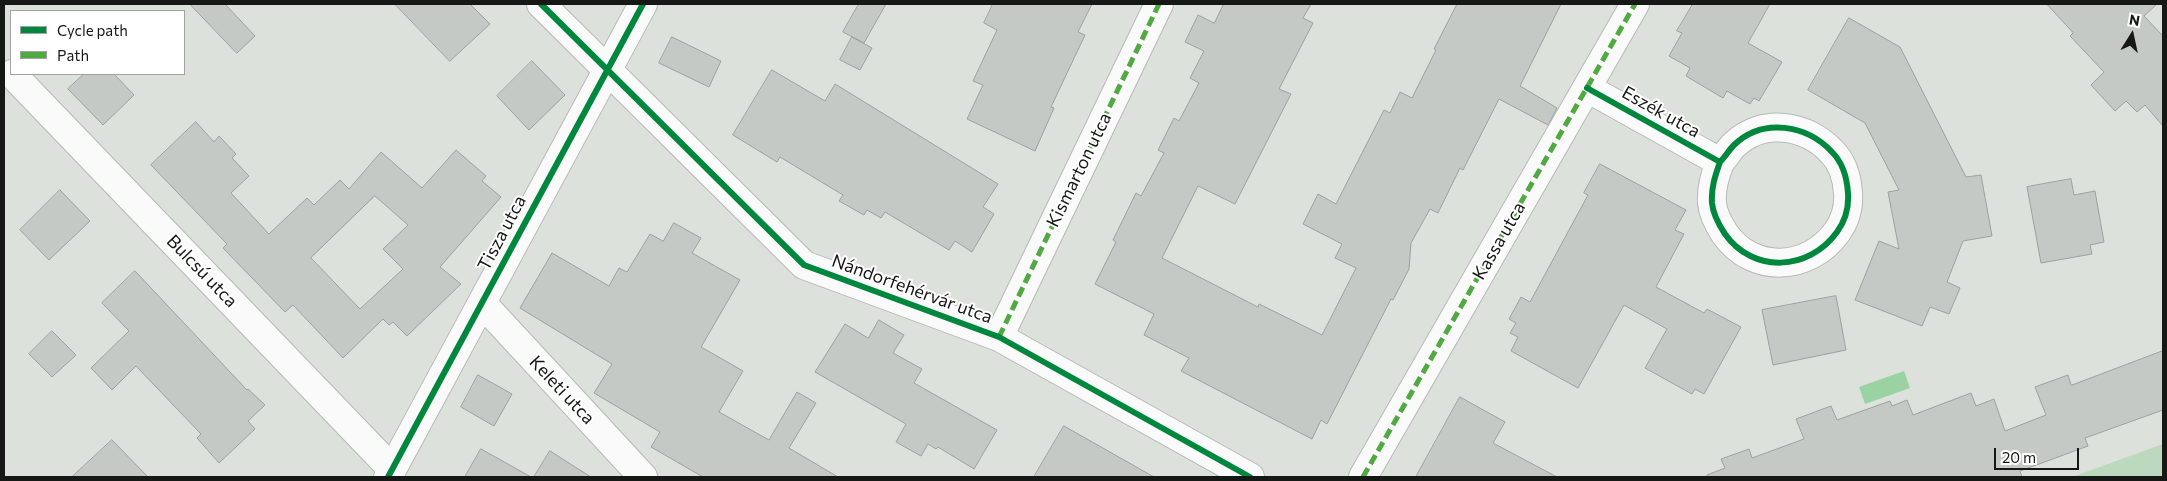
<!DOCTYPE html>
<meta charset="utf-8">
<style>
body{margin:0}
#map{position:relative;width:2167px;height:481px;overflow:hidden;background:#dce1dc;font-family:Commissioner,sans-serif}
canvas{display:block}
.frame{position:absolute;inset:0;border:5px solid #161816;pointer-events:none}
.legend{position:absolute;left:10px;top:10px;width:175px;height:65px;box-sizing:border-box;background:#fff;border:1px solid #a2a3a2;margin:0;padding:6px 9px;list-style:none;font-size:15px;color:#161816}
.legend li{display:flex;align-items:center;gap:10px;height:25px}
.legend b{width:25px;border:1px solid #a2a3a2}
.north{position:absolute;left:2107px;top:10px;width:50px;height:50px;-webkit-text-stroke:4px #fff;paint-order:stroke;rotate:10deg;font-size:14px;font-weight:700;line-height:20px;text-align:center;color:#161816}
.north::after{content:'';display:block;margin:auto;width:18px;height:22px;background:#161816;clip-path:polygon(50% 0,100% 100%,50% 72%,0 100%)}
.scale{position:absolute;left:1994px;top:448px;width:85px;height:22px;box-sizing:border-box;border:2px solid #161816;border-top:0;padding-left:6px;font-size:15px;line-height:18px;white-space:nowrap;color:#161816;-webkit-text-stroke:4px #fff;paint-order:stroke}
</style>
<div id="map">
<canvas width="2167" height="481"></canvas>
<div class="frame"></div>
<ul class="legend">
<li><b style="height:6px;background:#00873e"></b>Cycle path</li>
<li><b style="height:6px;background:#51a942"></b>Path</li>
</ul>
<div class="north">N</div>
<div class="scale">20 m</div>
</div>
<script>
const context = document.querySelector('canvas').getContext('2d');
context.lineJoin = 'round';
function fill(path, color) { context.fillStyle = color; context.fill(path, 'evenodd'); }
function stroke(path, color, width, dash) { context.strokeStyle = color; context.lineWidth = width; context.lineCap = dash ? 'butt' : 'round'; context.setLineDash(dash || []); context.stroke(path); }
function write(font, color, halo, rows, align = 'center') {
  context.font = font + ' Commissioner,sans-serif'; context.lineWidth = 4; context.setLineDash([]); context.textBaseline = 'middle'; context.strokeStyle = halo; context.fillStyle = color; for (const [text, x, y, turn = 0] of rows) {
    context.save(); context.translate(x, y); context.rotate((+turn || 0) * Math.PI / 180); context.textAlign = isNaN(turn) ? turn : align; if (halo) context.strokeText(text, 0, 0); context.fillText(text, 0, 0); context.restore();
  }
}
const green = new Path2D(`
 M2163 444V477H2072Z`);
const water = new Path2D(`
 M1904 371 1910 388 1865 404 1859 387Z`);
const building = new Path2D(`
 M190 4H225L255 36 237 53Z
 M395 4H470L490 24 450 61Z
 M859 4H886L864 43 843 32Z
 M993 4H1092L1078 32 1085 35 1051 107 1054 108 1035 151 967 119 983 85 973 81 997 30 984 23Z
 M1224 4H1311L1303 18 1313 23 1279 89 1291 94 1235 204 1198 186 1162 258 1258 307 1259 304 1322 335 1356 268 1335 258 1342 244 1303 224 1318 194 1336 204 1384 110 1390 113 1400 92 1412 98 1436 50 1434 49 1457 4H1561L1520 86 1557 108 1548 125 1499 99 1463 170 1460 168 1438 213 1430 209 1411 243 1409 269 1393 300 1391 299 1327 424 1321 420 1312 439 1181 371 1189 358 1144 335 1154 314 1095 284 1116 242 1113 240 1136 193 1141 196 1164 153 1158 150 1174 118 1179 121 1199 83 1190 78 1204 51 1185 42 1198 15 1214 23Z
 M1693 4H1770L1748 43 1782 62 1759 101 1754 98 1750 104 1727 91 1723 98 1686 76 1690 68 1669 56 1682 33 1677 31Z
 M2047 4H2157L2144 16 2163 36V126L2145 105 2137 112 2126 101 2115 111 2091 85 2104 72 2070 36 2073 33Z
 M1849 18 1900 47 1966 177 1981 175 1992 236 1963 241 1947 282 1960 288 1949 314 1930 307 1922 326 1855 300 1879 241 1899 249 1888 192 1899 190 1865 123 1808 90Z
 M672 37 721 61 709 87 659 63Z
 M852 37 872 48 860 70 840 60Z
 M532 61 565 95 529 130 497 96Z
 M772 70 825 101 835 84 998 184 983 207 994 214 972 252 955 241 949 250 885 212 881 218 867 210 864 215 839 201 843 195 780 157 777 162 733 135Z
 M84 74H114L134 95 103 125 68 89Z
 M196 122 214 142 219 136 236 154 232 158 249 176 231 193 269 234 307 198 314 205 340 180 349 189 381 152 422 188 456 150 486 176 482 181 501 197 440 267 461 284 407 336 393 322 389 325 383 319 343 358 293 305 285 312 223 248 227 244 151 165ZM375 196 408 225 383 249 403 269 360 309 311 258Z
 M1600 164 1686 210 1675 230 1684 234 1656 287 1704 313 1707 309 1741 327 1704 394 1695 389 1692 394 1645 368 1667 329 1624 305 1578 388 1511 351 1518 337 1510 333 1516 323 1509 319 1521 297 1530 302 1588 195 1584 193Z
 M2071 179 2074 195 2095 191 2104 242 2090 245 2092 254 2041 263 2027 187Z
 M60 190 90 221 49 260 20 230Z
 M674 223 701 238 692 253 740 280 701 347 743 371 719 412 769 440 797 392 816 403 789 448 838 477H703L651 447 660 432 594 393 612 364 520 308 552 253 609 286 619 268 627 272 650 234 663 241Z
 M135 271 247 390 248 389 265 405 248 421 255 429 219 463 197 438 201 434 136 366 112 390 91 368 129 331 102 303Z
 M1836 296 1846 350 1773 365 1762 310Z
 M879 320 904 335 893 353 922 369 914 383 997 430 974 469 938 447 936 449 928 444 921 456 896 442 906 424 815 372 845 324 868 338Z
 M52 331 76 355 52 377 29 354Z
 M2163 351V410L2085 438 2088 446 2020 471 2022 477H1707V475L1725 468 1721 459 1749 449 1752 458 1804 439 1796 419 1831 406 1837 420 1890 401 1892 406 1907 400 1913 415 1971 393 1976 406 1994 399 2005 431 2046 415 2035 387 2068 375 2071 385Z
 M478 375 512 394 494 426 461 407Z
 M1460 397 1505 422 1493 443 1557 477H1416Z
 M1064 426 1154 477H1034Z
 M112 440 148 477H72Z
 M481 449 531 477H465Z
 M550 451 591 477H534Z`);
const minor = new Path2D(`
 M541 4 804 265 999 337 1250 477
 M12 74 392 469
 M1587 88 1720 162C1715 176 1711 188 1712 203 1713 214 1719 225 1725 234 1753 274 1809 271 1837 232 1845 221 1849 207 1848 193 1847 178 1843 163 1832 152 1807 125 1763 117 1734 145 1729 150 1725 157 1720 162
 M482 303 643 477
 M999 337 1159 4
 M388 477 643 4
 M1363 477 1635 4`);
const quiet = new Path2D(`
 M999 337 1159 4
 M1363 477 1635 4`);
const cycleway = new Path2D(`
 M541 4 804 265 999 337 1250 477
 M1587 88 1720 162C1715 176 1711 188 1712 203 1713 214 1719 225 1725 234 1753 274 1809 271 1837 232 1845 221 1849 207 1848 193 1847 178 1843 163 1832 152 1807 125 1763 117 1734 145 1729 150 1725 157 1720 162
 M388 477 643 4`);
const streetNames = [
 ["Eszék utca",1661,112,29],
 ["Kismarton utca",1079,170,-64],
 ["Tisza utca",502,233,-62],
 ["Kassa utca",1499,241,-60],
 ["Bulcsú utca",202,271,46],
 ["Nándorfehérvár utca",912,289,20],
 ["Keleti utca",562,390,47]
];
fill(green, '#bcd8be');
fill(water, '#9ad3a1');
fill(building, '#c5c9c5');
stroke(building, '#9da19d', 1);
stroke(minor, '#b6b9b6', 30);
stroke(minor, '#fafafa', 28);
stroke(quiet, '#51a942', 5, [10, 5]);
stroke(cycleway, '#00873e', 6);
write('18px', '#161816', '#fff', streetNames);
</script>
